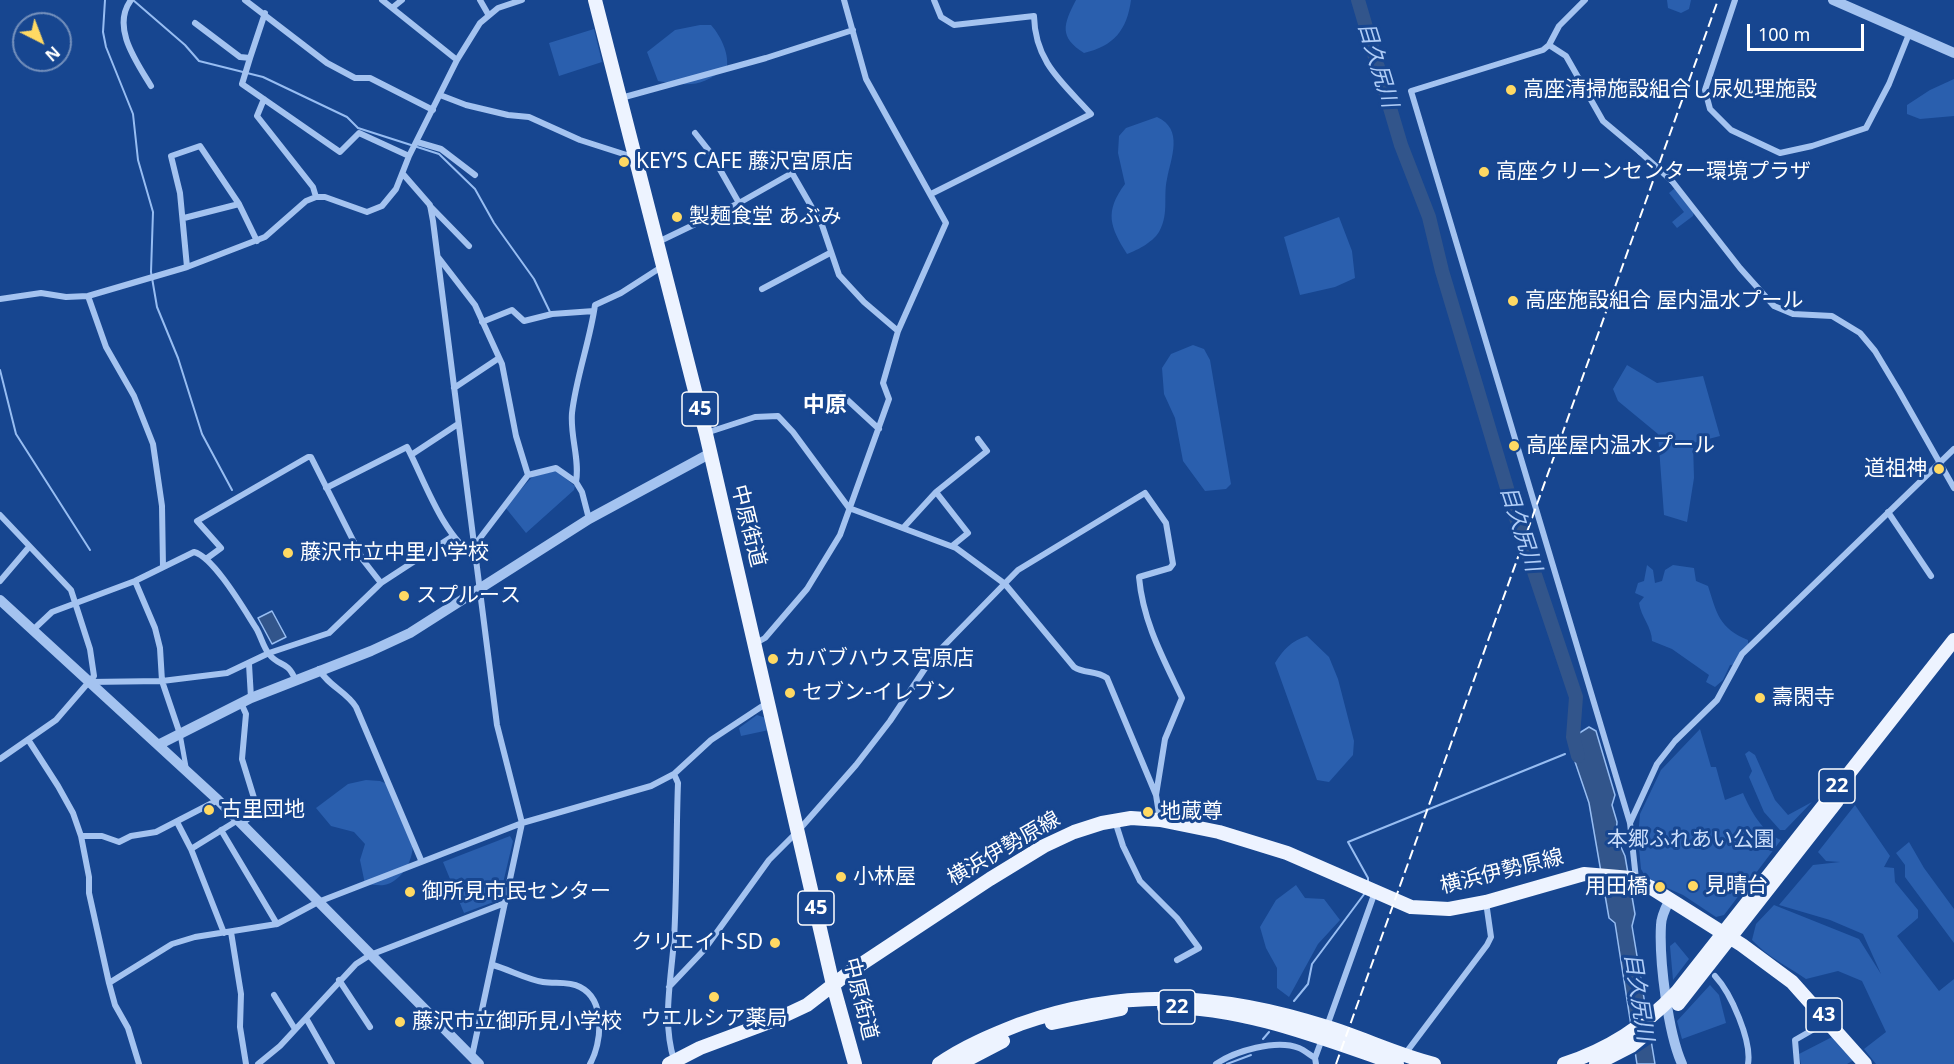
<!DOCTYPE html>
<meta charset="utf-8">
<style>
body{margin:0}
#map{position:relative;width:1954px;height:1064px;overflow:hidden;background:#174690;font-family:"Noto Sans",sans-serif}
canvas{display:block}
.north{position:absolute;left:12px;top:12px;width:60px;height:60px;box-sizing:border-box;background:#174690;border:2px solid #7490bc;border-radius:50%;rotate:138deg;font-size:16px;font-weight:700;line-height:24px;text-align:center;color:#fff}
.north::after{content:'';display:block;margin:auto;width:21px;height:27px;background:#ffd963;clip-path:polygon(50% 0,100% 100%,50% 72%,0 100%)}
.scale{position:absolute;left:1747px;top:24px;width:117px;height:27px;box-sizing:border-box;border:3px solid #fff;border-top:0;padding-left:8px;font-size:18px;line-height:21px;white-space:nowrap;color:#fff;-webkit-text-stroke:4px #174690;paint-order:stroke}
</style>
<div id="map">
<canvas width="1954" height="1064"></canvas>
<div class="north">N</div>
<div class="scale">100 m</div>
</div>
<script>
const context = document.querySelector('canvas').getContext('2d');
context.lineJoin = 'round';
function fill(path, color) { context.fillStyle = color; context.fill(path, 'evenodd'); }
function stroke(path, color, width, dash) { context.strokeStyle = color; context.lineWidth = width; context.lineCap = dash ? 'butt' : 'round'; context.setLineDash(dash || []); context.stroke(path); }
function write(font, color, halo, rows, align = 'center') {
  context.font = font + ' "Noto Sans","Noto Sans JP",sans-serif'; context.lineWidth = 6; context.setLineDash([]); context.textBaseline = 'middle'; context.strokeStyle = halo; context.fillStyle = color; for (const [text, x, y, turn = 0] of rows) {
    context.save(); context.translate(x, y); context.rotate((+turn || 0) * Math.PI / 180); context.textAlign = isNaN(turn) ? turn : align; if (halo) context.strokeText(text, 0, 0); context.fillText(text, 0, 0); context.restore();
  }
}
const green = new Path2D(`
 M1076 0H1131C1127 30 1114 46 1084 53 1059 37 1063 25 1076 0Z
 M1667 0H1691L1689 9 1681 13 1668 8Z
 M700 25H711C720 35 729 52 727 67 700 88 690 86 658 81L647 52 675 30Z
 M594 29 602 62 559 76 549 43Z
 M1954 79V116L1920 119 1907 114V105L1930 90Z
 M1157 117C1184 129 1171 158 1167 179 1163 197 1169 212 1160 230 1155 241 1138 250 1127 254 1110 227 1104 212 1125 184L1118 153 1119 136 1126 128Z
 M1675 188 1694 212 1693 216 1677 228 1672 222 1684 212 1669 193Z
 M1339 217 1352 251 1355 278 1335 287 1300 295 1284 237Z
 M1193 345 1204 349 1210 360 1231 484 1226 489 1205 491 1183 461 1175 418 1164 394 1162 368 1171 354Z
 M1627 365 1657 383 1703 376 1720 436 1693 443 1694 478 1687 522 1664 515 1658 434 1618 401 1613 389Z
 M556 471 575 486 574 490 526 533 505 507 533 476Z
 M1647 565 1653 570 1655 583 1662 581 1665 570 1673 565 1694 568 1696 581 1708 586C1717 614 1719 628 1748 640V648L1738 664 1730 665 1723 680 1715 687 1706 682 1709 675 1672 649 1652 641C1652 627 1641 617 1639 603L1644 597 1635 593 1638 583 1644 581Z
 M1307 636 1329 657 1338 679 1354 741 1353 755 1329 782 1317 780 1275 663C1283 650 1291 641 1307 636Z
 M757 715 766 718 769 730 741 736 739 728Z
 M1700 729 1711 767H1716L1725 800 1743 793C1750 810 1763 833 1781 840L1724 915 1716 917 1683 895 1647 879 1641 869 1638 838 1640 814 1661 770Z
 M1749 751 1755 755 1775 800 1788 815 1812 802 1785 830H1780L1764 812 1749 777 1752 771 1745 754Z
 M366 780 380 781 392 786C398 804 407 822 412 840 416 857 402 882 384 885 378 886 371 884 365 884L360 860 365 844 354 832 331 826 316 808 348 784Z
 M1855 805 1890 856 1884 867 1894 868 1895 882 1918 910V918L1897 936 1939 991 1954 979V1064H1876L1864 1049 1886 1032 1862 981 1838 971 1806 979C1787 966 1768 957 1752 940L1756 924 1774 905 1859 939 1881 974 1863 934 1830 920 1779 905 1813 865 1840 862 1826 861 1818 852Z
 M510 836 513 841 499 900 464 913 443 862Z
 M1909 842 1924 868 1954 909V943L1905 877V865L1896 853Z
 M1296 885 1305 898 1324 899 1340 920 1318 944 1289 997 1277 988V968L1266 948 1260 927 1276 900Z
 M1675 942 1689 959 1673 980 1670 946Z
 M1710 985 1719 995 1726 1023 1682 1039 1677 1021Z
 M1834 1036 1854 1060 1847 1064H1801L1799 1054Z`);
const water = new Path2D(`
 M272 611 286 637 272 644 258 618Z
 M1589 727 1596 731 1615 795 1612 805 1617 822 1616 836 1625 856 1635 914 1632 926 1655 1064H1637L1615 923 1609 918 1589 803 1569 744 1573 737Z`);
const pier = new Path2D(`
 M1649 1007 1655 1041 1633 1056 1628 1024Z`);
const stream = new Path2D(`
 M105 0 103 32 106 47 133 114 138 160 153 212 151 272 157 307 178 358 202 434 232 490
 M133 0 185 45 199 61 263 77 347 117 358 128 439 154 475 189 494 223 534 279 550 312
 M0 370 16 434 90 550
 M1368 881V878L1348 842 1565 754
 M1294 1001 1308 984 1312 964 1365 893
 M1263 1039 1269 1032
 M1227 1064 1251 1055`);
const river = new Path2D(`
 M1358 0 1401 145 1429 217 1442 271 1515 515 1576 697 1573 737 1578 756`);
const pedestrian = new Path2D(`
 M180 734 186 767`);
const minor = new Path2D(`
 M131 0C111 27 136 61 151 86
 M245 0 327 63 355 78H370L433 110
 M382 0 457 60
 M480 0 488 14
 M1585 0 1559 26 1549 45 1543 50 1411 91 1630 823 1636 879
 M1735 0 1705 90 1710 109 1731 130 1780 153 1812 146 1866 128 1889 84 1909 34
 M392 8 402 0
 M195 23 240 57 250 58 265 13
 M1549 45 1566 56 1603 121 1640 152
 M250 58 242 84 340 152 359 133 409 156
 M440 95 466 105 508 115 529 117 580 140 636 158
 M621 98 766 58 853 30
 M264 99 257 116 313 187 316 197
 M695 133 710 152 739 203
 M417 142 441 149 475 175
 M403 174 430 205 433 221 497 725 522 823 472 1056
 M1672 181 1740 268 1774 306 1793 314 1832 316 1860 333 1875 351 1899 391 1954 488
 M931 194 1091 114C1062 82 1035 62 1034 16L954 25 941 17 934 0
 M430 206 469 246
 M184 218 239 204
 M658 242 739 203 792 173 822 225 839 275 864 302 898 331
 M438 257 475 305 502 364 516 436 528 475
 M187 267 180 193 171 156 200 146 239 204 257 241
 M762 289 830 253
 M88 296 106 347 134 396 153 444 162 506 163 567
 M0 299 41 293 66 297 88 296 187 267 265 237 306 201 316 197H325L367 212 382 206 396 189 409 156 457 60 480 23 498 8 522 0
 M482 322 512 310 524 321 552 314 594 311
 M454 388 499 358
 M841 394 879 429
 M706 433 755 417 778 416 793 432 849 508 956 548 1005 584 1074 667C1084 674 1096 670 1107 678L1156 795 1160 820
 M411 455 458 424
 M326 488 407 447C424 479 443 537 475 556
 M936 492 968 533 952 546
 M1888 512 1931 576
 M0 515 71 590 90 649 94 676 56 720 0 759
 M589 519 582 492 576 482C580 459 570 437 572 413 576 377 590 341 595 305L621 293 663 266
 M904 527 936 492 987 451 978 439
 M474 546 528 475 556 468 576 482
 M206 559 221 548 197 521 308 457H311L363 560 381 583
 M0 581 29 547
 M135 581 155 628 160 648 162 681 180 734
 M34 629 52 612 135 581 194 552C214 557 245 611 256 628 261 636 263 647 269 654 279 667 287 660 295 679
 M756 643 765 638 807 589 840 535 889 399 883 383 898 331 946 223 866 79 844 0
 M249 664 251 698
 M319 669C328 686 346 691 356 707L421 860
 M89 682 162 681 227 673 269 653 329 633 381 583 453 536
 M241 703 246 714 242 759 258 811 241 824
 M29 741 58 786 73 813 81 836 89 877V893L109 983 115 1005 128 1028 139 1064
 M1115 821 1123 846 1140 881 1177 918 1199 948 1177 960
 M177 822 191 849 224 933
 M1630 823 1657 764 1675 741 1717 700 1742 654 1954 449
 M221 830 277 924
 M81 836H102L119 842 131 836 156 832 218 800
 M191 849 238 820
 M231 932 241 994 240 1027 246 1064
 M493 965C510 970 526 979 543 982 555 984 568 981 580 987 606 1000 602 1043 590 1064
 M1715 976C1731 993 1752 1041 1748 1064
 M339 980 370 1027
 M109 983 172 944 195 937 277 924 318 902 522 823 651 786 674 774 711 740 767 703
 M669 987 704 950 769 860 798 831 856 765 890 721 932 658 1018 570 1145 493 1166 523 1173 564 1170 568 1139 577C1143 622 1163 658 1182 698L1165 739 1156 795
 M274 995 295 1029
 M306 1018 332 1064
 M1327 1026 1375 892
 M1405 1054 1487 945 1491 937 1486 902
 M674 1060C662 1022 671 980 674 940 677 888 676 835 678 783L674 774
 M258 1064 280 1046 356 964 370 955 505 903
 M1216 1064C1235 1051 1276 1039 1299 1048 1304 1050 1310 1055 1315 1058
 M1316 1064 1315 1058 1322 1039
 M1797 1064 1795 1040 1828 1021`);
const tertiary = new Path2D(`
 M1833 0 1954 53
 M0 600 218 800 479 1064
 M158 745 251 698 371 651 410 633 589 519 709 454
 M1670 899C1666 907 1661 916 1661 925 1659 960 1668 1033 1682 1064`);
const primary = new Path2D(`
 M595 0 706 434 833 985 855 1064
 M1676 993 1954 640
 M1678 1004 1837 801
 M1164 1007C1245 1007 1321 1038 1397 1064
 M1052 1023 1121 1009
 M669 1064 700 1048 775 1020 807 1005 851 971 990 879 1044 846 1074 832 1102 823 1131 818 1160 820 1219 832 1287 853 1411 907 1449 909 1486 902 1584 874 1631 878 1650 887 1742 945 1792 982 1865 1064
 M939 1064C963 1047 992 1035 1020 1024 1125 987 1222 993 1327 1027 1363 1038 1398 1055 1434 1064
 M959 1064 1003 1041`);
const rail = new Path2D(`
 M1336 1064 1718 0`);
const minorBridge = new Path2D(`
 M1640 152 1672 181`);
const primaryBridge = new Path2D(`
 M1564 1064C1609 1049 1643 1027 1676 993
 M1596 1064 1631 1046 1648 1032`);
const markers = [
 [1511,90,6,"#ffd963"],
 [624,162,6,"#ffd963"],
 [1484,172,6,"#ffd963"],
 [677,217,6,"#ffd963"],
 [1513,301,6,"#ffd963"],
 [1514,446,6,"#ffd963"],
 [1939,469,6,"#ffd963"],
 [288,553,6,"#ffd963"],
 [404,596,6,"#ffd963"],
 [773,659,6,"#ffd963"],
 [790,693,6,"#ffd963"],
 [1760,698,6,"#ffd963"],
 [209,810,6,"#ffd963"],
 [1148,812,6,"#ffd963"],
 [841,877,6,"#ffd963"],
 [1693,886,6,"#ffd963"],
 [1660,887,6,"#ffd963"],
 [410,892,6,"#ffd963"],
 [775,943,6,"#ffd963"],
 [714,997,6,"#ffd963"],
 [400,1022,6,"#ffd963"]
];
const shields = [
 [700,409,36],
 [1837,786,36],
 [816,908,36],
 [1177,1007,36],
 [1824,1015,36]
];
const shieldNames = [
 ["45",700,409],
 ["22",1837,786],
 ["45",816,908],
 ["22",1177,1007],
 ["43",1824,1015]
];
const poiNames = [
 ["高座清掃施設組合し尿処理施設",1523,90],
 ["KEY’S CAFE 藤沢宮原店",636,162],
 ["高座クリーンセンター環境プラザ",1496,172],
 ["製麺食堂 あぶみ",689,217],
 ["高座施設組合 屋内温水プール",1525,301],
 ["高座屋内温水プール",1526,446],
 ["道祖神",1927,469,"right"],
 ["藤沢市立中里小学校",300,553],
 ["スプルース",416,596],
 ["カバブハウス宮原店",785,659],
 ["セブン-イレブン",802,693],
 ["壽閑寺",1772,698],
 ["古里団地",221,810],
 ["地蔵尊",1160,812],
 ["小林屋",853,877],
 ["見晴台",1705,886],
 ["用田橋",1648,887,"right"],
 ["御所見市民センター",422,892],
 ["クリエイトSD",763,943,"right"],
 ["ウエルシア薬局",714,1019,"center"],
 ["藤沢市立御所見小学校",412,1022]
];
const streetNames = [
 ["中原街道",748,526,76],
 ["横浜伊勢原線",1004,849,-30],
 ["横浜伊勢原線",1502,872,-14],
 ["中原街道",860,999,76]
];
const parkNames = [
 ["本郷ふれあい公園",1691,840]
];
const waterNames = [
 ["目久尻川",1377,65,73],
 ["目久尻川",1520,529,72],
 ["目久尻川",1638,997,81]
];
const neighbourhoodNames = [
 ["中原",825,406]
];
fill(green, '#2a5fae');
fill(water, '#32558b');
stroke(water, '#97bdf2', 1.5);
fill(pier, '#174690');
stroke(stream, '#97bdf2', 2);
stroke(river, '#32558b', 14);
stroke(pedestrian, '#a4c3f0', 5);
stroke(minor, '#a4c3f0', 6);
stroke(tertiary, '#a4c3f0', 10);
stroke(primary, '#edf3ff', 14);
stroke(rail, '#fff', 2, [10, 4.5]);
stroke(minorBridge, '#a4c3f0', 6);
stroke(primaryBridge, '#edf3ff', 14);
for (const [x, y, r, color] of markers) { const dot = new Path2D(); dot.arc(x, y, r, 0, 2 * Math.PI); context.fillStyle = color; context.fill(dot); stroke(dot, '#174690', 2); }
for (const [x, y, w] of shields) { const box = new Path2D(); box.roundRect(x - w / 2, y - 17, w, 34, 4.5); context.fillStyle = '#174690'; context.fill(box); stroke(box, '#fff', 1.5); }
write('bold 20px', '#fff', null, shieldNames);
write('21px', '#fff', '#174690', poiNames, 'left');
write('21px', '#fff', '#174690', streetNames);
write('21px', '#cbdefb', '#174690', parkNames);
write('italic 22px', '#b0cdf7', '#174690', waterNames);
write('bold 22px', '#fff', '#174690', neighbourhoodNames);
</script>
